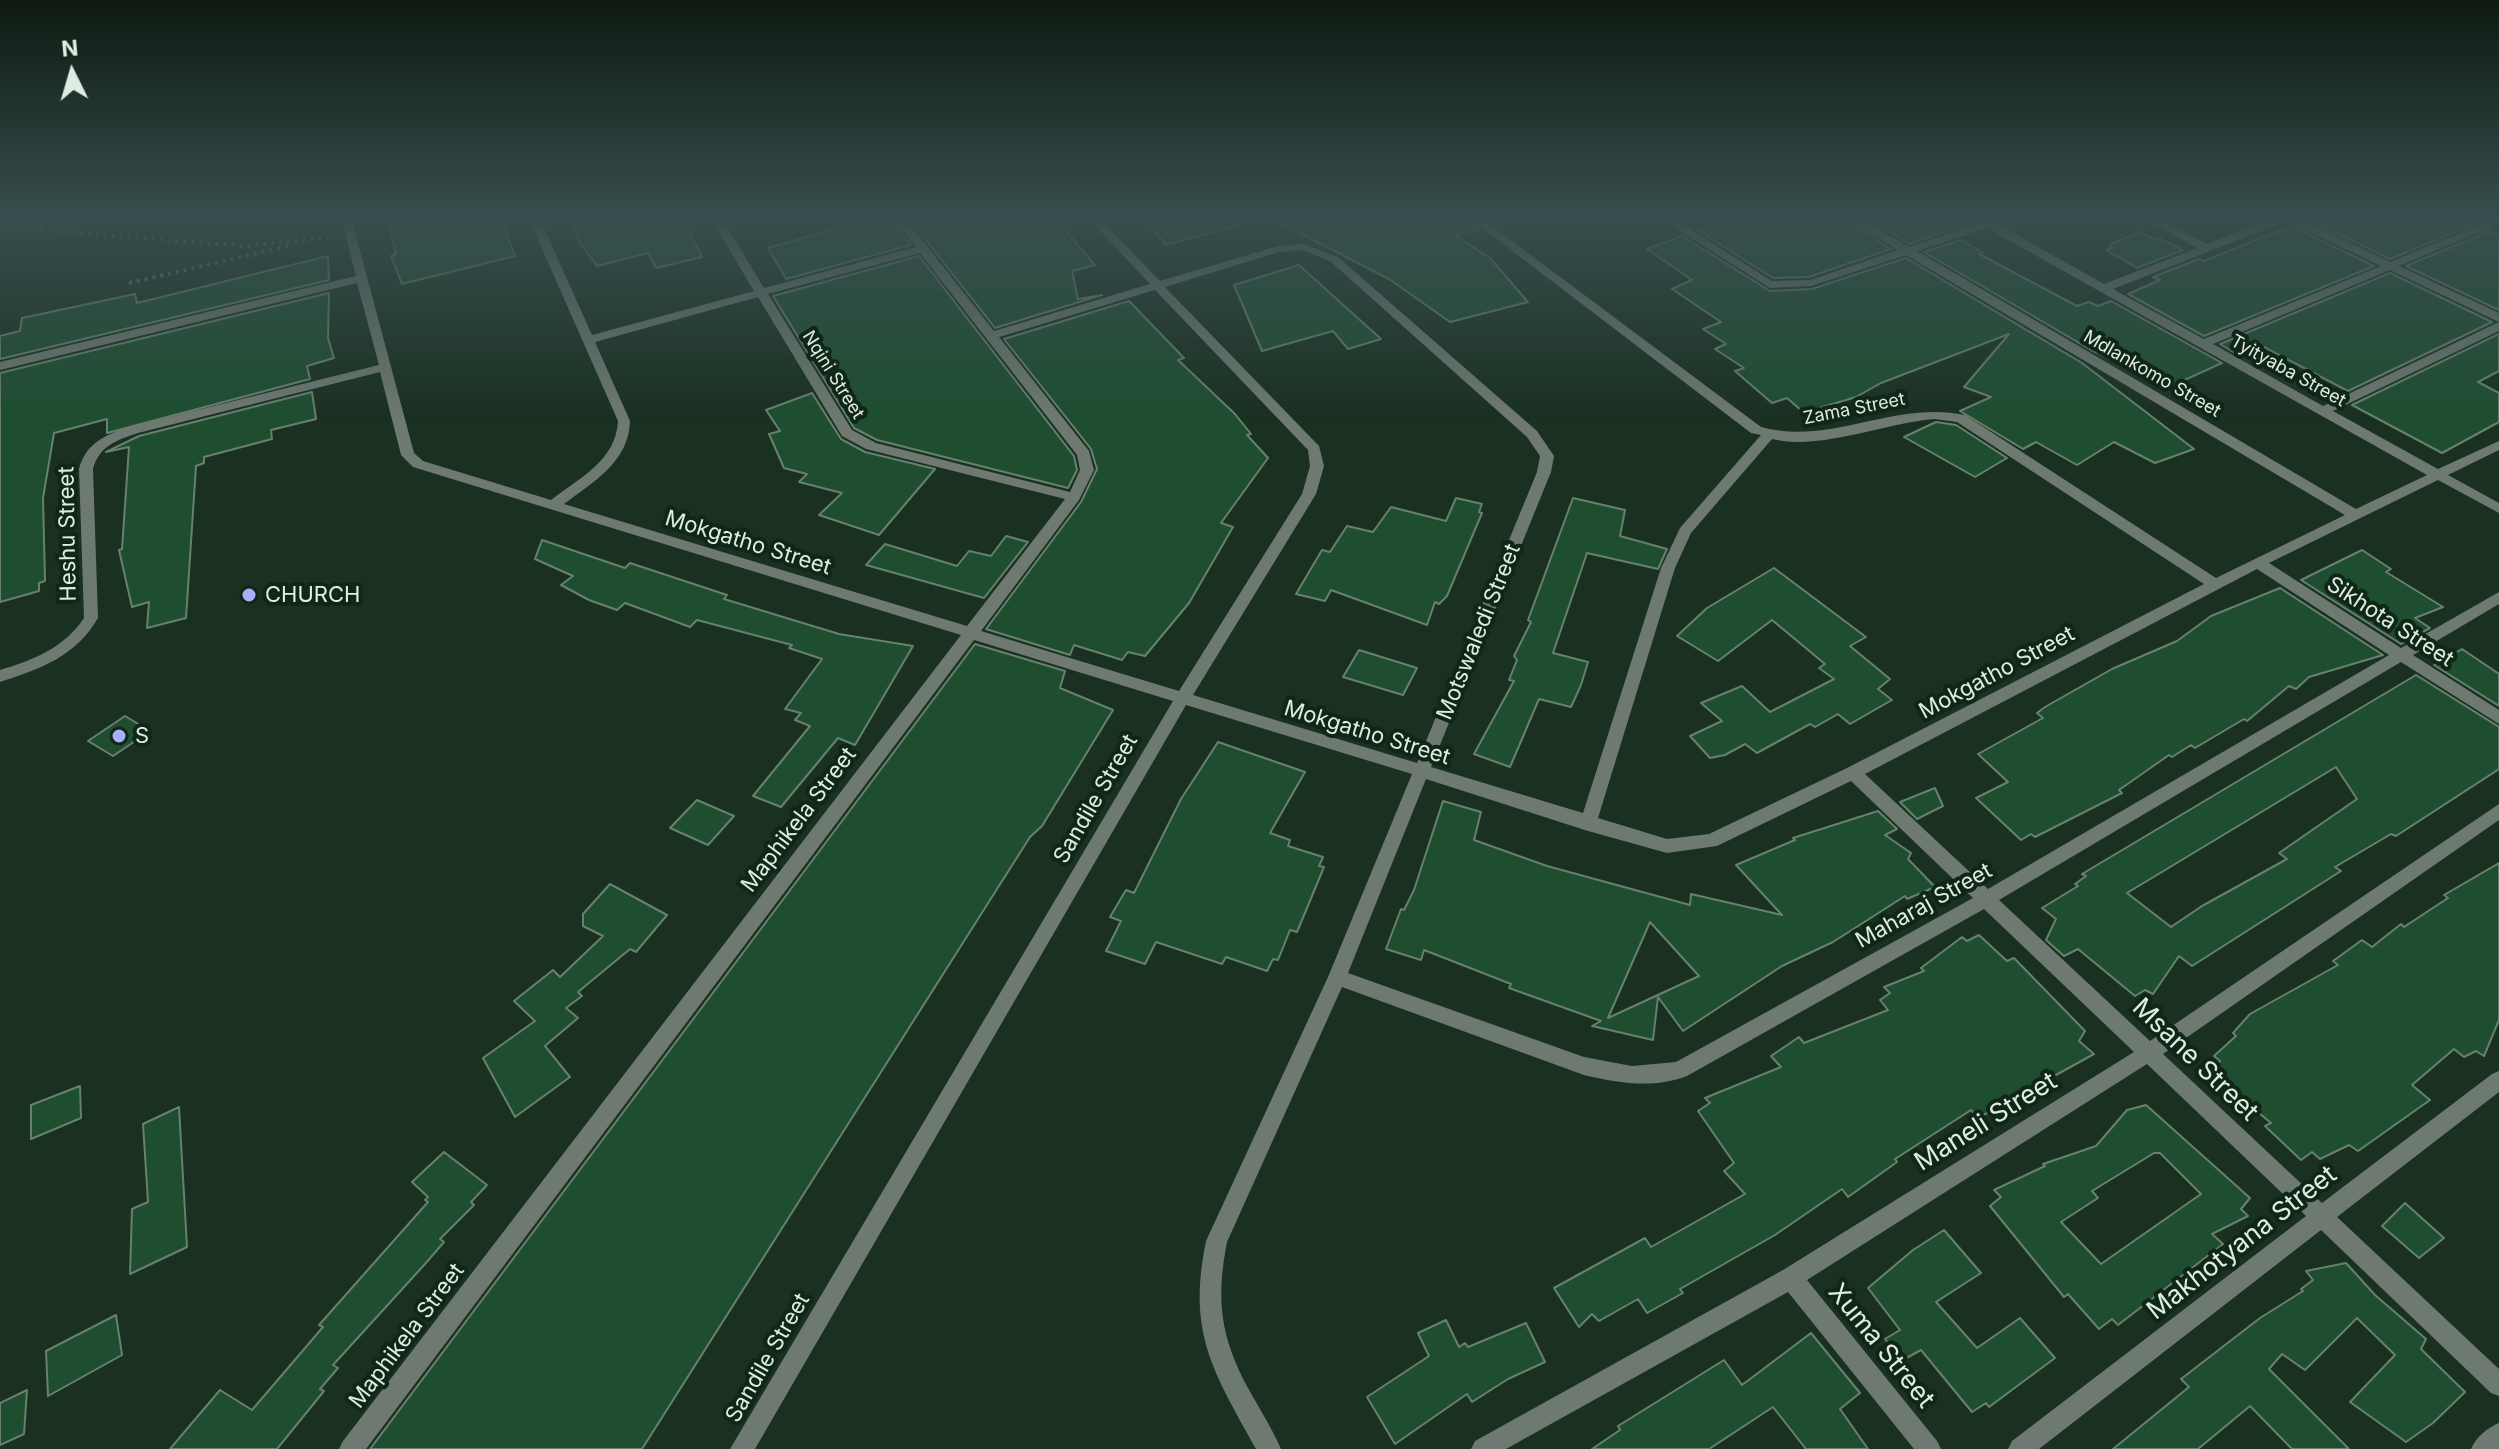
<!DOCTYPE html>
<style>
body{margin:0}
#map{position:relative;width:2499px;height:1449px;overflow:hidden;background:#1a3021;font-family:Inter,sans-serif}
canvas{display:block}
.north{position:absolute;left:32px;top:32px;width:80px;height:80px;-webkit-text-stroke:6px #102617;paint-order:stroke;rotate:355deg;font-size:22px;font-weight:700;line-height:32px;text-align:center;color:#dfece2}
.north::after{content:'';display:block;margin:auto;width:28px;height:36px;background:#dfece2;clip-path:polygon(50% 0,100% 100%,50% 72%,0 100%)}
</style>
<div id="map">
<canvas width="2499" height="1449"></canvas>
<div class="north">N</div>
</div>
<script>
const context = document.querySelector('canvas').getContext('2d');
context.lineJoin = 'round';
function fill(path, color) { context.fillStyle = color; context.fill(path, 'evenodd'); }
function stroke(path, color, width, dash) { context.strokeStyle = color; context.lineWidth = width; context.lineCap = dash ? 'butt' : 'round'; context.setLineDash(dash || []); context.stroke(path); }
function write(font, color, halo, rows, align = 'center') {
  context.font = font + ' Inter,sans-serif'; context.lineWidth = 8; context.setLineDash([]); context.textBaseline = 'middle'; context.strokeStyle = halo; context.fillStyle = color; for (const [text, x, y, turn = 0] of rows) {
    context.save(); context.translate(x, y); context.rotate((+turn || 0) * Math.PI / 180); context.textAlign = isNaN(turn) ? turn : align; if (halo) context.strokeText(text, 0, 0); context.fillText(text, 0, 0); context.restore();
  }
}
const building = new Path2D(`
 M387 217H500L515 256 402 284 391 256 396 254Z
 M569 217H682L702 257 656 268 648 253 597 266 580 243Z
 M834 217H890L911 245 786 279 768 248 839 228Z
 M908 217H1054L1095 265 1072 271 1078 299 1102 295 995 328Z
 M1143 217H1238L1239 225 1166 245Z
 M1269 217H1465L1479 229 1455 235 1490 258 1528 302 1450 322 1389 279Z
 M1730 217H1842L1891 249 1809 277 1773 278 1697 230Z
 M1865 217H1923L1946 231 1909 244Z
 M2311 217H2461L2475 224 2390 259 2308 219Z
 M2291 226 2374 266 2204 336 2128 294 2160 280 2153 277 2199 259 2204 261Z
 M2490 231 2499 236V310L2406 266Z
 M2140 232 2155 240 2159 238 2183 250 2137 268 2106 250 2113 248 2109 245Z
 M1682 236 1770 291 1812 289 1906 258 2082 363 2194 449 2155 463 2114 442 2077 465 2036 442 2023 449 1960 411 1991 397 1964 387 2009 334 1881 383 1856 397 1813 410 1802 411 1787 398 1772 403 1735 371 1744 368 1715 349 1726 344 1703 329 1721 322 1672 289 1692 280 1647 249Z
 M1961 240 1983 253 1979 254 2077 306 2089 302 2098 306 2111 301 2222 363 2169 387 2091 350 1924 252Z
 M328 256 329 280 0 359V336L20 331 22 318 135 294 137 303Z
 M919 256 1074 456 1077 470 1068 488 877 440 854 428 773 296Z
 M1299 265 1381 339 1348 349 1333 331 1262 351 1234 285Z
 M2390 273 2492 322 2348 391 2262 346 2240 356 2220 344Z
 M329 293 328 338 334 358 307 366 310 379 107 433V419L54 433 43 498 45 581 39 583V591L0 602V373Z
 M1129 301 1184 358 1178 360 1235 414 1251 434 1247 435 1268 458 1221 523 1233 527 1189 603 1145 656 1128 652 1122 660 1074 645 1070 655 986 629 1081 502 1097 469 1091 449 1004 339Z
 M2499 334V371L2478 382 2499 393V422L2442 453 2352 405Z
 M312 392 316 419 271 430 272 439 204 457V463L196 466 186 618 147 628 149 602 132 607 119 550 122 549 129 447 106 452 139 436Z
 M812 393 841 439 865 452 935 469 879 535 819 515 842 493 799 482 807 474 784 468 769 434 780 431 766 410Z
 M1936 422 1956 425 2007 458 1975 477 1904 437Z
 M1456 498 1482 504 1479 512 1482 513 1447 596 1439 604 1435 602 1427 625 1331 590 1325 601 1296 594 1322 550 1330 552 1347 526 1373 532 1391 507 1446 521Z
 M1573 498 1625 510 1620 536 1667 549 1658 569 1587 553 1553 653 1588 662 1581 685 1571 707 1539 699 1510 767 1474 754 1514 681 1509 680 1517 660 1514 656 1531 622 1528 620Z
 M1006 536 1028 542 984 598 866 565 885 544 957 566 969 551 991 556Z
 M542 540 625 568 630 563 727 595 724 599 839 634 913 646 855 745 838 738 781 807 753 796 810 726 795 720 801 713 785 709 822 659 789 648 792 645 697 620 690 627 625 603 617 610 589 600 561 585 573 576 535 559Z
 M2362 550 2391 569 2386 572 2443 607 2415 618 2430 628 2401 644 2301 580Z
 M1774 568 1866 637 1850 646 1890 679 1878 689 1892 700 1850 724 1838 714 1815 727 1810 724 1757 753 1745 744 1725 755 1710 758 1690 736 1722 721 1701 703 1742 686 1770 712 1834 679 1819 668 1825 664 1772 620 1718 661 1677 636 1707 608Z
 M2280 588 2383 655 2309 677 2296 689 2289 686 2247 721 2244 719 2195 748 2191 745 2172 757 2169 755 2119 790 2122 793 2035 837 2031 834 2021 840 1976 798 2008 782 1978 754 2043 718 2037 713 2045 707 2112 669 2177 641 2211 616Z
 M975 644 1065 671 1060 688 1113 710 1042 826 1030 837 642 1449H370Z
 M2462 649 2499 674V706L2434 665Z
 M1359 650 1417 668 1403 695 1343 677Z
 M2416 675 2499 727V769L2396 836 2391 834 2335 867 2341 871 2192 966 2179 956 2153 994 2145 990 2135 996 2078 949 2064 956 2046 940 2056 919 2042 908 2078 886 2075 884 2086 876 2082 874ZM2336 767 2357 799 2279 853 2287 859 2202 906 2171 927 2127 893Z
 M125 716 150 731 113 756 88 741Z
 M1218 742 1305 772 1270 833 1290 840 1288 846 1323 857 1319 866 1324 867 1297 932 1290 930 1278 960 1273 959 1267 971 1226 957 1222 964 1156 942 1145 964 1106 951 1121 921 1110 917 1126 890 1134 893 1181 799Z
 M1935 788 1943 806 1917 819 1900 802Z
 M697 800 734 816 708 845 670 828Z
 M1443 801 1481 812 1474 840 1547 866 1690 905 1691 894 1782 915 1736 865 1795 840 1793 838 1878 811 1897 829 1885 835 1911 853 1908 859 1935 887 1907 899 1905 896 1833 942 1782 966 1683 1031 1658 997 1653 1040 1592 1026 1601 1021 1509 988 1511 984 1424 950 1421 960 1386 949 1401 909 1404 910 1414 890ZM1650 922 1699 976 1608 1018Z
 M2499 863V1020L2484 1056 2476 1051 2464 1057 2454 1049 2412 1085 2430 1100 2358 1151 2349 1145 2320 1159 2312 1152 2301 1160 2265 1126 2271 1123 2210 1072 2220 1061 2214 1056 2236 1036 2233 1033 2250 1014 2338 965 2333 961 2362 940 2372 947 2401 924 2404 927 2448 898 2444 895Z
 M610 884 667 915 636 952 630 949 578 992 582 996 566 1008 578 1018 545 1046 570 1077 515 1117 483 1058 535 1021 514 1001 553 970 560 977 603 936 583 926V914Z
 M1979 935 2007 961 2014 958 2085 1031 2079 1041 2094 1054 1978 1118 1971 1110 1895 1159 1897 1162 1848 1197 1842 1189 1775 1235 1680 1289 1683 1293 1647 1313 1638 1299 1599 1321 1592 1314 1579 1327 1554 1288 1645 1238 1651 1247 1745 1194 1724 1171 1734 1163 1698 1111 1710 1103 1705 1098 1781 1067 1771 1056 1799 1037 1804 1043 1888 1010 1880 1000 1890 993 1884 987 1924 971 1921 968 1962 937 1967 941Z
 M80 1086 81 1118 31 1139V1105Z
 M2146 1105 2250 1198 2241 1209 2248 1216 2212 1234 2223 1244 2118 1325 2112 1319 2099 1329 2068 1294 2064 1297 1990 1206 2001 1197 1994 1190 2045 1166 2043 1164 2096 1146 2127 1110ZM2154 1153H2160L2201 1194 2101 1264 2061 1222 2098 1198 2092 1191Z
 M179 1107 187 1247 130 1274 132 1209 148 1202 143 1124Z
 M444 1152 487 1185 471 1202 474 1205 440 1239 444 1242 425 1264 333 1365 338 1368 320 1389 324 1391 277 1449H170L220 1390 252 1410 323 1327 319 1325 428 1202 425 1200 428 1197 412 1182Z
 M2405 1203 2444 1238 2419 1258 2382 1226Z
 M1944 1230 1981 1273 1936 1302 1977 1348 2020 1318 2055 1358 1989 1407 1986 1403 1972 1412 1921 1350 1901 1361 1885 1339 1900 1330 1868 1288 1913 1250Z
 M2346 1263 2375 1295 2426 1339 2421 1349 2465 1392 2433 1423 2406 1442 2350 1402 2395 1355 2357 1318 2305 1370 2282 1354 2269 1369 2349 1449H2292L2250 1406 2198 1449H2113L2189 1387 2181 1379 2260 1318 2303 1291 2301 1289 2313 1280 2306 1271Z
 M116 1315 122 1355 48 1396 46 1351Z
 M1446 1320 1459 1347 1465 1343 1468 1347 1526 1323 1545 1362 1508 1379 1472 1402 1467 1394 1395 1444 1367 1397 1429 1356 1418 1333Z
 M1811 1333 1860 1393 1840 1409 1868 1449H1806L1773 1407 1709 1449H1592L1620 1430 1618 1426 1724 1360 1742 1385Z
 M27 1390 24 1434 0 1445V1403Z`);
const path = new Path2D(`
 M0 227 246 246 329 237
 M129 283 292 245`);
const street = new Path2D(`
 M341 217H351L414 453 423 461 551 500C579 478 616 461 618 421L528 217H539L592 335 754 291 710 217H721L764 288 916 247 893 217H904L994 331 1150 284 1087 217H1098L1160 281 1278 246 1304 244 1338 257 1537 431 1554 456 1551 472 1431 767 1583 813 1661 568 1680 528 1761 435 1751 433 1468 217H1480L1761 427C1830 446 1895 400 1965 415L2216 578 2345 515 1906 255 1811 286 1770 288 1658 217H1671L1772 281 1810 280 1898 250 1845 217H1858L1909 247 1979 223 1971 217H1985L2104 284 2197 248 2141 217H2155L2207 244 2275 217H2297L2390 262 2499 217V224L2399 266 2499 313V322L2390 270 2213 344 2323 406 2499 322V331L2333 411 2438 469 2499 441V450L2448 475 2499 503V513L2438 480 2269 563 2401 648 2499 592V604L2413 655 2499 710V724L2401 662 1999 900 2150 1041 2499 804V820L2163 1054 2322 1203 2492 1074 2499 1071V1092L2337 1217 2499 1369V1396L2491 1393 2321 1230 2039 1449H2008L2012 1441 2306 1216 2147 1064 1807 1280 1937 1441 1941 1449H1914L1788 1292 1506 1449H1471L1475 1441 1783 1270 2134 1052 1984 909 1687 1076C1653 1089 1618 1083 1584 1075L1342 987 1227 1242C1216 1299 1220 1336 1248 1388 1259 1408 1272 1428 1281 1449H1256C1213 1371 1187 1333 1206 1241L1328 977 1412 774 1186 705 755 1449H730L1173 701 974 640 366 1449H339L343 1441 961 635 413 467 401 455 380 372 138 433C117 440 99 446 93 469L98 618C76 656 41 669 0 682V670C33 660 64 648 84 618L79 469C86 443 105 435 129 427L379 365 357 283 0 370V362L356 276ZM2287 221 2381 266 2204 339 2113 289ZM1987 228 2427 475 2356 509 1917 251ZM1303 250 1330 261 1527 437 1540 456 1537 472 1417 763 1193 695 1316 494 1324 466 1319 446 1165 287 1279 252ZM920 253 1077 455 1080 470 1070 492 876 443 852 430 768 294ZM1155 290 1308 450 1310 466 1302 494 1179 691 981 631 1079 500 1094 470 1089 451 999 337ZM758 297 842 436 866 449 1065 499 967 626 564 504C593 482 629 462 630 421L595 342ZM1934 419 1957 422 2204 584 1847 768 1709 834 1667 839 1598 818 1675 568 1691 533 1772 439C1819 451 1885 423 1934 419ZM2257 569 2389 655 1988 889 1865 774ZM1426 779 1588 831 1667 853 1717 846 1851 781 1973 898 1676 1062 1632 1066 1584 1057 1348 973Z
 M2499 1423V1449H2471C2476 1437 2487 1428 2499 1423Z`);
const markers = [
 [249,595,8,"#a8b0fc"],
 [119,736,8,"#a8b0fc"]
];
const farStreetnames = [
 ["Tyityaba Street",2288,371,29],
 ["Mdlankomo Street",2152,374,30],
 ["Nqini Street",833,375,58],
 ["Zama Street",1854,409,-11]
];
const streetNames = [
 ["Heshu Street",68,534,-91],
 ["Mokgatho Street",748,543,17],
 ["Sikhota Street",2390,622,33],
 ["Motswaledi Street",1479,632,-68],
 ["Mokgatho Street",1997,673,-28],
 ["Mokgatho Street",1367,733,17],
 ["Sandile Street",1096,799,-60],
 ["Maphikela Street",799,820,-53],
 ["Maharaj Street",1924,906,-29],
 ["Maphikela Street",407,1336,-53],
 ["Sandile Street",768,1358,-60]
];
const poiNames = [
 ["CHURCH",265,595],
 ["S",135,736]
];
const nearStreetnames = [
 ["Msane Street",2195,1060,44],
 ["Maneli Street",1986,1122,-32],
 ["Makhotyana Street",2242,1243,-38],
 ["Xuma Street",1881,1346,51]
];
fill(building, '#1e4d30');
stroke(building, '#68806e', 2);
stroke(path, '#64776a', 4, [3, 5]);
fill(street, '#6e7971');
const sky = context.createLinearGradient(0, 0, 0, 420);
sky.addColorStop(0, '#0e1a12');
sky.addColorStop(0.52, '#384e4e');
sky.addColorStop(1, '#384e4e00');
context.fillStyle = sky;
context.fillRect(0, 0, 2499, 420);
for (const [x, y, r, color] of markers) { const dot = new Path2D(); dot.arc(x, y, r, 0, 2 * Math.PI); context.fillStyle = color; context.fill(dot); stroke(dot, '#102617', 3); }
write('18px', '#dfece2', '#102617', farStreetnames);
write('22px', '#dfece2', '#102617', streetNames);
write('22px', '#dfece2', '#102617', poiNames, 'left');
write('26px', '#dfece2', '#102617', nearStreetnames);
</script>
